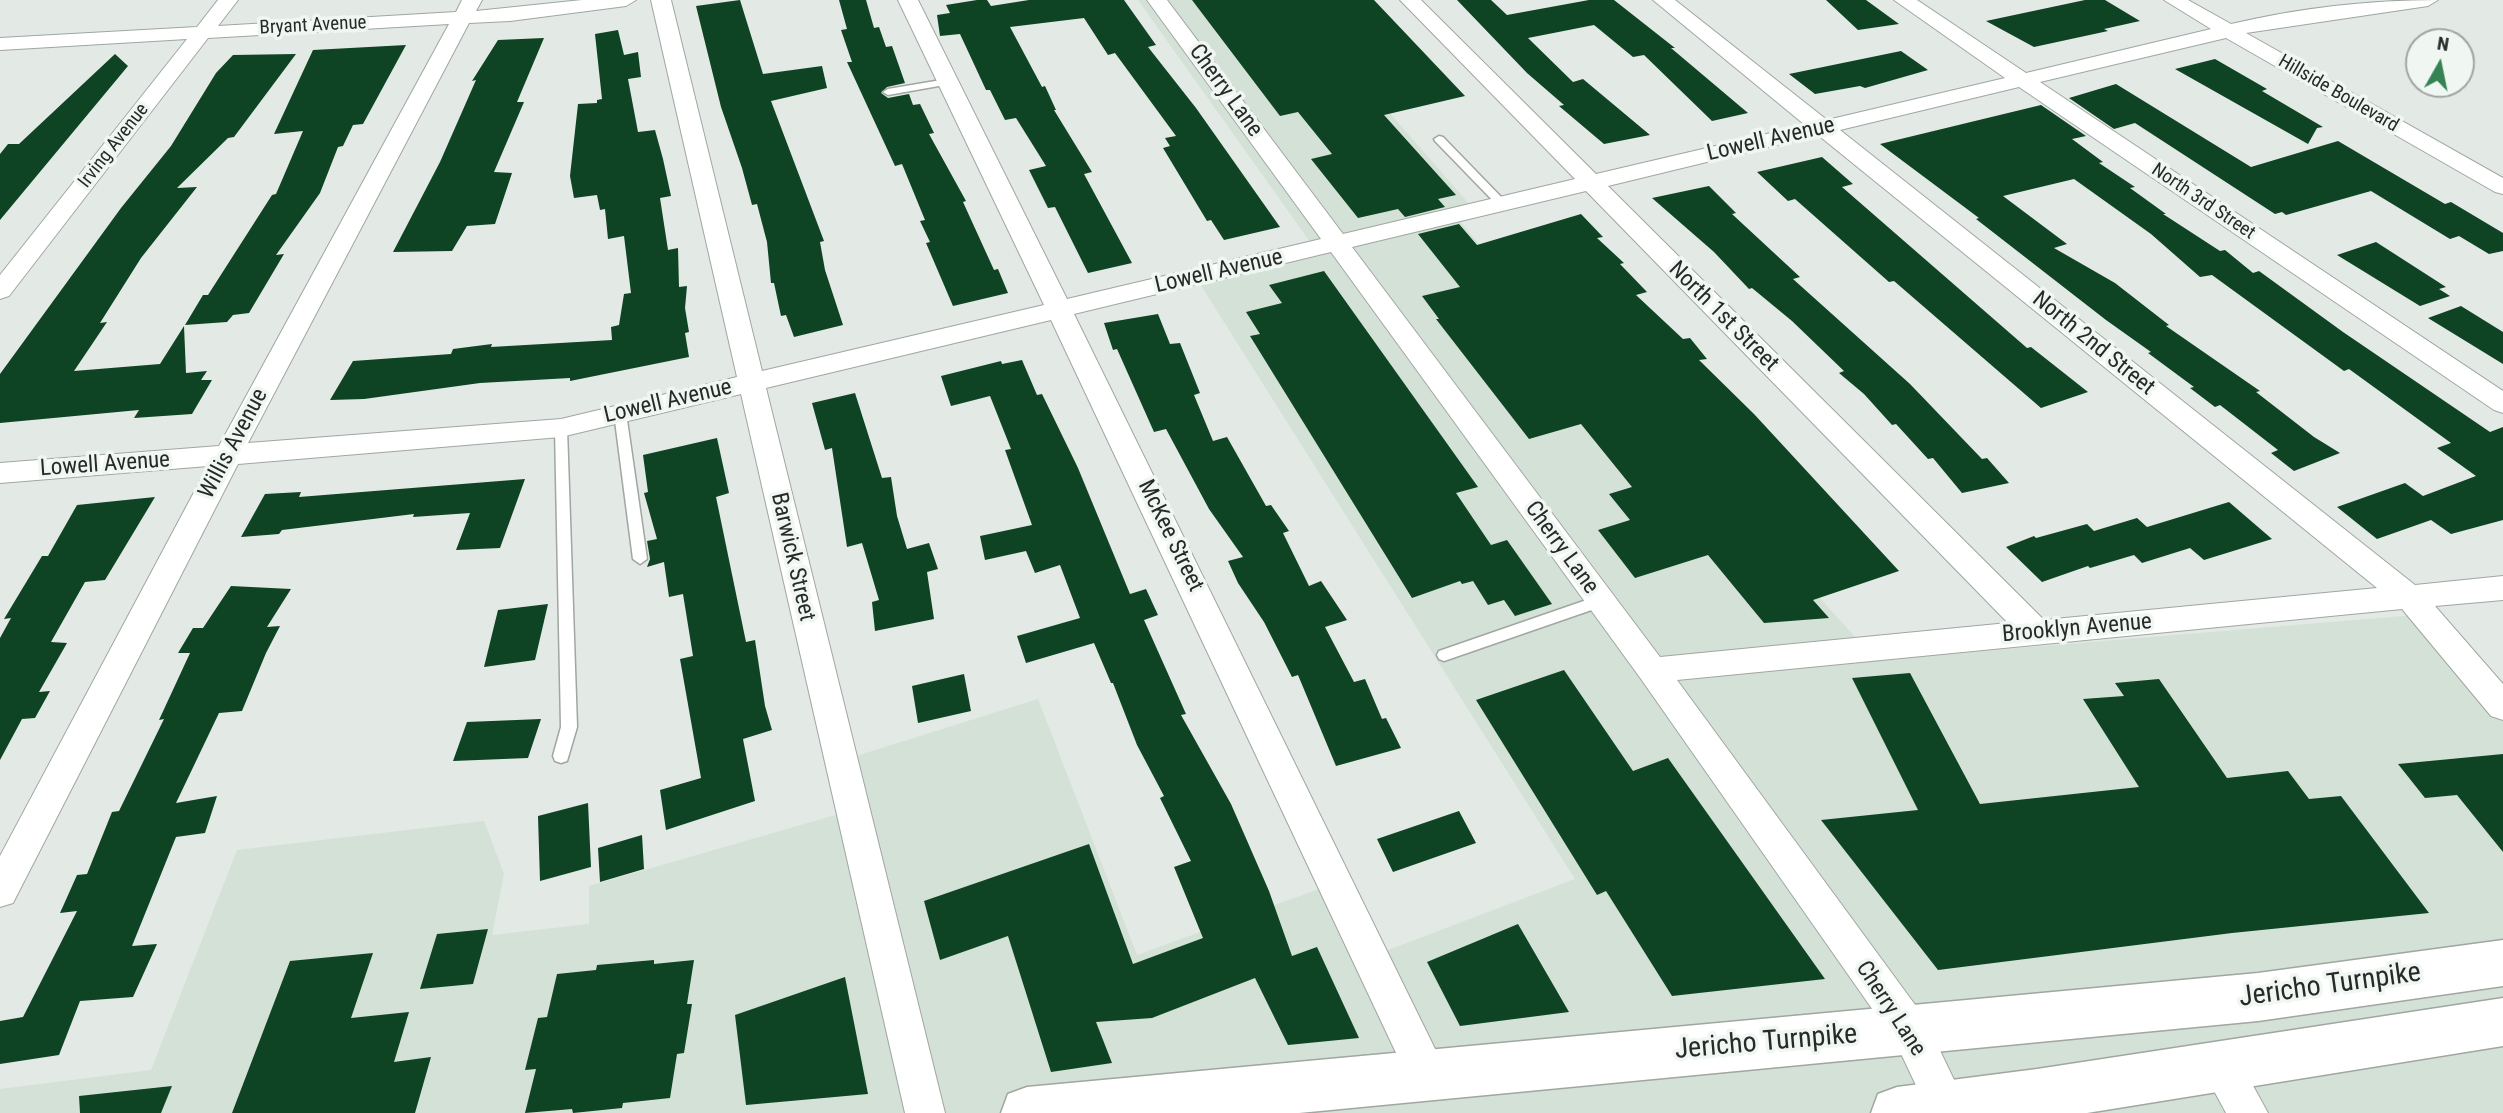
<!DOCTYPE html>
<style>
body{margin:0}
#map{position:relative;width:2503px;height:1113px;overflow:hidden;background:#e3e9e4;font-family:"Roboto Condensed",sans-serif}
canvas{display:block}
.north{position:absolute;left:2405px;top:28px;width:70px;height:70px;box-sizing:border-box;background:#f0f7f2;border:2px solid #a0a5a1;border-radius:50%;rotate:9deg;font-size:19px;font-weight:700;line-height:28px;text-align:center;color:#282a28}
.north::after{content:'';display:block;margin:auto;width:24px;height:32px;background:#358352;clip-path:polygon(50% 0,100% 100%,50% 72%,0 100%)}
</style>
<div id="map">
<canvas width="2503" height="1113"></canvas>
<div class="north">N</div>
</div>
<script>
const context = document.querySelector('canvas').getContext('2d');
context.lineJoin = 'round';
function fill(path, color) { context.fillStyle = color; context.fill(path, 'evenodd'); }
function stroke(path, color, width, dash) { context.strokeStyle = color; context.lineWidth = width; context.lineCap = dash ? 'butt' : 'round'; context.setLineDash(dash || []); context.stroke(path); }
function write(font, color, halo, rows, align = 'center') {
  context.font = font + ' "Roboto Condensed",sans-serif'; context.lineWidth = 7; context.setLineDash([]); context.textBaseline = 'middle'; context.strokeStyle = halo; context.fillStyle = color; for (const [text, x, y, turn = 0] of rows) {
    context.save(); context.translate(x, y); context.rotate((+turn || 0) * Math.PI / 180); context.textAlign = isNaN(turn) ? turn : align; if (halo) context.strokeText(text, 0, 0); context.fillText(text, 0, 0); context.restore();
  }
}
const built = new Path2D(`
 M1138 0H1291L1477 213 1458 219 1522 295 1540 290 1876 660 2439 613 2503 682V1113H0V1089L151 1070 237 850 484 821 504 874 492 935 589 924V886L846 812 834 763 1038 699 1137 955 1330 885 1367 958 1575 879 1200 284 1318 253Z`);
const building = new Path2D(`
 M740 0 763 74 822 66 827 88 771 101 824 241 820 242 825 270 843 325 794 337 786 315 781 316 774 283H771L767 242 757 204 752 205 742 168 721 107 696 6Z
 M839 0H866L874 28 879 27 886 47 892 46 905 83 887 87 881 93 888 98 909 94 913 105 920 104 934 133 929 134 966 201 963 202 994 270 998 269 1008 293 953 306 926 243 930 242 920 221 925 220 902 164 895 166 847 62H852L841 30 847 29Z
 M977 0H987L991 6 1029 0H1124L1156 45 1148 47 1196 108 1280 227 1224 240 1211 220 1207 221 1163 148 1170 146 1165 138 1176 136 1115 53 1108 55 1084 18 1010 27 1042 87 1045 86 1056 110H1054L1092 172 1084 174 1132 263 1088 273 1055 207 1048 208 1029 170 1046 166 1016 118 1005 120 990 90H986L960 34 940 36 937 15 950 13 946 5Z
 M1192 0H1374L1465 96 1384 115 1456 195 1438 199 1445 207 1405 217 1398 209 1358 218 1311 159 1332 154 1298 112 1280 116Z
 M1457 0H1491L1507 15 1589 0H1614L1675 48H1671L1748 113 1712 121 1644 55 1633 57 1594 25 1528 38 1573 82 1583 79 1650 135 1604 144 1559 106 1564 105 1527 73Z
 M1826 0H1866L1899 24 1858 30Z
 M2085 0H2105L2140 21 2104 29 2108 31 2034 47 1986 21Z
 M618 30 624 55 638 52 641 77 628 79 638 132 655 130 663 159 671 196 660 198 668 250 678 248 679 287 687 286 685 308 689 332 685 333 689 357 570 381V378L480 383 364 399 330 400 353 361 451 354 453 349 492 344 491 347 612 340 611 327 619 325 624 294 631 293 624 236 608 239 605 209 600 210 597 195 574 198 570 176 578 104 597 103V100L602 99 595 34Z
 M544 38 517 102H524L494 172 512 173 495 224 467 226 452 251 393 252 440 162 476 80 472 81 498 40Z
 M406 45 363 124 353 125 343 146 338 147 320 193 276 255 284 254 249 313 233 315 227 322 185 325 203 295H208L272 195 276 194 303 131 274 134 313 50Z
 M1901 51 1928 70 1865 88 1860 86 1815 94 1789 74Z
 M115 54 128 66 0 220V154L8 144H19Z
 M296 54 234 137 228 138 177 188 197 187 141 258 100 323 107 322 74 371 160 364 184 326 186 373 207 371 201 380H212L192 414 134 418 139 410 0 423V374L121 208 171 146 216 73 233 55Z
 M2215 59 2267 89 2262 91 2323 127 2317 128 2308 144 2175 69Z
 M2116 84 2251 167 2338 141 2445 204 2451 202 2503 233V251L2489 254 2459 236 2450 239 2371 191 2286 215 2282 212 2275 214 2135 123 2114 129 2069 98Z
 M2041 105 2086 136 2072 139 2103 162 2099 163 2135 187 2130 188 2166 214H2163L2220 251 2225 250 2253 273 2259 271 2343 332 2490 432 2503 427V520L2451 534 2431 520 2377 539 2337 507 2405 483 2423 496 2476 476 2437 448 2451 443 2349 369 2344 371 2212 275 2200 277 2151 234 2074 179 2003 196 2067 244 2054 248 2115 283 2169 325 2166 326 2260 391 2256 392 2314 437 2340 453 2294 471 2271 453 2278 450 2220 405 2215 407 2190 388 2194 387 2148 353 2151 352 2106 320 1976 219 1979 218 1880 144Z
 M1822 157 1853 184 1842 187 2027 348 2031 347 2088 392 2041 408 1894 281 1889 282 1795 199 1788 201 1757 172Z
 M1709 186 1736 213 1732 214 1800 277 1793 279 1910 384 1982 459 1987 458 2009 483 1962 493 1933 458 1928 459 1896 424 1892 425 1864 394 1839 373 1844 371 1792 321 1752 288 1749 289 1714 252 1652 198Z
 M1581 214 1603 237 1597 238 1624 263 1620 264 1647 292 1636 295 1683 339 1690 338 1707 359 1699 360 1754 414 1899 571 1813 600 1829 618 1764 623 1708 555 1635 578 1598 530 1630 520 1609 494 1632 487 1581 424 1529 439 1436 319H1439L1422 296 1460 287 1418 234 1459 224 1477 245Z
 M2376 242 2446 287 2439 289 2450 296 2420 306 2337 255Z
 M1324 271 1478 487 1456 493 1491 545 1507 540 1552 604 1515 616 1504 600 1488 605 1473 581 1462 584 1460 581 1412 598 1250 336 1260 334 1246 312 1282 303 1269 285Z
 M2461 306 2503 332V364L2428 318Z
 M1158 314 1170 344 1180 343 1200 393 1194 395 1213 441 1227 437 1266 506 1271 505 1289 531 1283 533 1309 586 1321 581 1347 620 1325 627 1354 682 1365 679 1382 719 1386 718 1401 748 1336 766 1298 675 1292 677 1264 622 1238 583 1228 561 1243 557 1209 509 1166 429 1154 432 1117 349 1113 350 1104 323Z
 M1022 360 1037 395 1042 394 1078 468 1130 594 1146 589 1158 615 1144 620 1186 714 1181 715 1231 804 1269 891 1292 956 1317 947 1359 1038 1288 1045 1255 978 1152 1018 1096 1022 1112 1063 1051 1072 1008 936 940 960 924 901 1089 844 1133 964 1203 938 1174 867 1191 861 1160 798 1164 796 1137 745 1113 683H1111L1094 643 1026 663 1017 636 1080 618 1060 565 1035 573 1026 551 985 560 980 536 1032 525 1005 450 1011 449 990 396 951 406 941 376 1001 361 1002 364Z
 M855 393 882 478 891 477 897 516 907 549 929 543 938 569 927 572 934 619 875 631 872 602 879 600 862 543 847 547 832 448 825 450 812 403Z
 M717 438 729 493 716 497 746 642 755 640 765 706 772 730 743 739 755 801 666 830 660 790 701 778 680 659 693 656 683 594 669 597 664 562 647 567 650 559 647 541 657 539 644 493 648 492 643 455Z
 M525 479 500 548 456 550 470 513 413 517 414 514 282 530 279 534 241 537 265 494 301 492 299 497Z
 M155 497 105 580 85 582 51 642 67 643 39 692 50 691 35 718 22 719 0 760V638L11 618 4 619 42 556H48L77 505Z
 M2229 502 2272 539 2204 560 2190 548 2142 563 2134 555 2090 568 2088 566 2042 582 2006 547 2034 536 2036 538 2087 524 2094 531 2137 518 2147 527Z
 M231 586 291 589 267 627 280 626 266 653 242 711 219 713 176 803 217 796 205 833 176 837 132 946 157 944 133 997 80 1001 59 1055 0 1064V1021L23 1017 77 911 60 913 77 875 87 874 112 812 119 811 164 719 159 720 190 653H178L193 628H203Z
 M548 604 535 660 484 667 498 610Z
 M1564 670 1633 771 1668 758 1825 979 1672 996 1606 891 1597 895 1476 700Z
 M1910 673 1980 804 2139 787 2083 699 2124 696 2115 683 2159 679 2227 778 2288 771 2309 799 2341 796 2429 913 2232 933 1938 970 1821 820 1918 810 1852 678Z
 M964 674 971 711 918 723 912 686Z
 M541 719 528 758 453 761 467 722Z
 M2503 754V852L2457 795 2425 798 2398 764Z
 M588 803 591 867 540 881 538 816Z
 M1459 811 1476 843 1393 872 1377 839Z
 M642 835 644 869 600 882 598 848Z
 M1518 924 1569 1012 1460 1026 1427 962Z
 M488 929 473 984 420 989 437 934Z
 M373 953 351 1018 409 1012 394 1062 431 1057 415 1113H232L290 961Z
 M654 960V964L694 960 687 1004H692L684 1053 677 1054 670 1098 623 1103 622 1108 573 1113 572 1109 525 1113 536 1069 525 1070 538 1018 547 1017 557 974 596 970 597 965Z
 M845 977 868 1094 746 1105 735 1015Z
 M172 1086 161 1113H80L79 1096Z`);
const lane = new Path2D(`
 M947 79 950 80V84L888 95 883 92 888 89Z
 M1439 136 1443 137 1506 202V206H1498L1435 141 1434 139Z
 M620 409 626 413 647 559 640 564 633 559 614 413Z
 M561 424 567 428 577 727 567 761 561 763 555 761 553 756 561 727 555 428Z
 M1601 595 1606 597 1608 601 1606 605 1444 661 1439 659 1437 655 1439 651Z`);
const street = new Path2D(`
 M218 0H238L218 26 456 12 462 0H482L476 11 582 0H636L626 6 510 21 469 23 248 443 561 419 737 377 651 0H671L762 371 1044 305 898 0H918L1067 299 1321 239 1147 0H1167L1343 234 1575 179 1400 0H1421L1596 174 1805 125 1653 0H1675L1827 120 2005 78 1894 0H1917L2026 73 2211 29 2164 0H2188L2231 24C2299 8 2368 0 2438 0L2428 6 2246 33 2503 178V194L2495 192 2226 38 2040 82 2503 391V413L2494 410 2019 87 1840 130 2415 585 2503 576V600L2435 606 2503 684V720L2491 716 2402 609 1677 680 1924 1017 1967 1107 1965 1113H1929L1896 1043 1641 679 1331 252 1074 314 1441 1061 1447 1075 1441 1089 1427 1095 1413 1089 1051 320 766 388 945 1113H905L741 394 561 437 238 464 13 903 0 907V856L208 466 0 483V463L219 446 449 24 208 38 9 296 0 299V275L187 39 0 50V38L197 27ZM1818 135 2377 588 2044 620 1608 186ZM1586 191 2008 623 1660 657 1352 247Z
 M2220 1045 2234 1051 2268 1113H2226L2200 1065 2206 1051Z`);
const primary = new Path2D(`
 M2503 940V986L2258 1021 1299 1113H1001L1008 1094 1027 1087 2258 973Z
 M2503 998V1046L2087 1113H1871L1878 1094 1897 1087 2037 1069Z`);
const farStreetnames = [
 ["Bryant Avenue",313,26,-3],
 ["Hillside Boulevard",2338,94,30],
 ["Irving Avenue",114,146,-52],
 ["North 3rd Street",2203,202,34]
];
const streetNames = [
 ["Cherry Lane",1225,91,54],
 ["Lowell Avenue",1771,140,-13],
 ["Lowell Avenue",1219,272,-13],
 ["North 1st Street",1723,317,45],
 ["North 2nd Street",2093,344,39],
 ["Lowell Avenue",668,402,-13],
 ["Willis Avenue",234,444,-62],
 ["Lowell Avenue",105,465,-4],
 ["McKee Street",1170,536,64],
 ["Cherry Lane",1561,548,54],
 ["Barwick Street",792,557,77],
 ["Brooklyn Avenue",2077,629,-5],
 ["Cherry Lane",1890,1009,57]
];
const nearStreetnames = [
 ["Jericho Turnpike",2330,986,-8],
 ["Jericho Turnpike",1766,1043,-5]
];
fill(built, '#d4e1d7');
fill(building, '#0e4324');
stroke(lane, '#a0a6a1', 3);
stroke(street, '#a0a6a1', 2);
stroke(primary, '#a0a6a1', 3);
fill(lane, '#fff');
fill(street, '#fff');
fill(primary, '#fff');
write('19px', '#282a28', '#f0f7f2', farStreetnames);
write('23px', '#282a28', '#f0f7f2', streetNames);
write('28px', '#282a28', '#f0f7f2', nearStreetnames);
</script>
